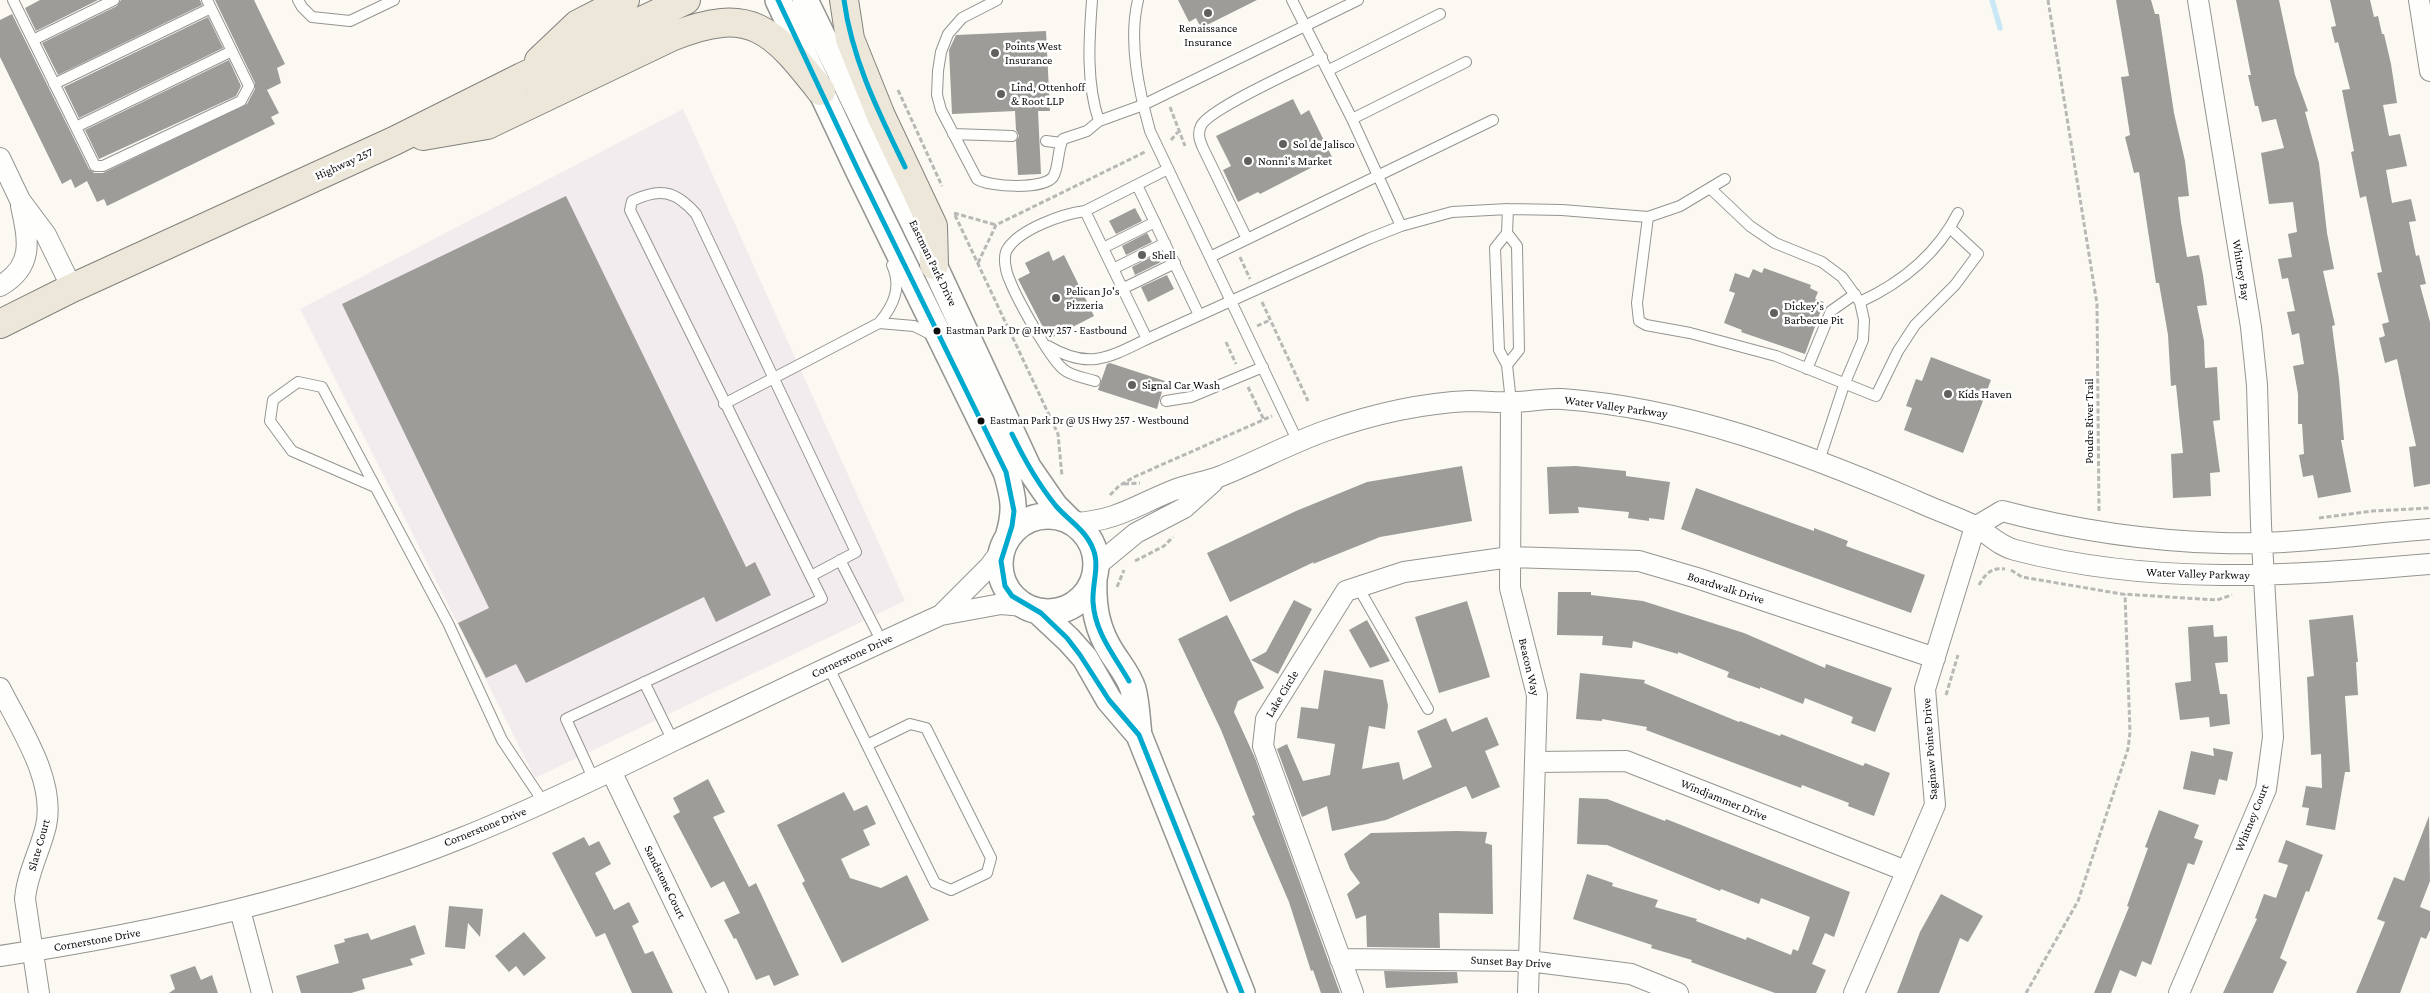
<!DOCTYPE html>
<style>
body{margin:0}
canvas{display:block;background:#fbf9f2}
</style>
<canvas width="2430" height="993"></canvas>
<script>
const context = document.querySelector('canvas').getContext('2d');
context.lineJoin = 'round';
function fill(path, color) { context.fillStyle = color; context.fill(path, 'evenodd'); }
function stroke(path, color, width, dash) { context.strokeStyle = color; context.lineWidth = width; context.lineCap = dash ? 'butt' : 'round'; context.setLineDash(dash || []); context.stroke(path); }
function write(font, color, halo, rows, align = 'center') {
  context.font = font + ' "Crimson Pro",serif'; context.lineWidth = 5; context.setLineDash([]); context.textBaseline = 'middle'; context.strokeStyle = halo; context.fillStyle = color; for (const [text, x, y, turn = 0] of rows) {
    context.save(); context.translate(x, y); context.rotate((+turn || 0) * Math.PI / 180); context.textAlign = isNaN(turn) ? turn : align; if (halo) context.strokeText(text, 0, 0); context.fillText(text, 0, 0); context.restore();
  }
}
const industrial = new Path2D(`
 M683 109 905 601 535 778 300 309Z`);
const stream = new Path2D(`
 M1992 0 2000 28`);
const building = new Path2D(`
 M40 0H98L36 31 25 8Z
 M121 0H200L202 5 58 75 42 43 117 6Z
 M215 0H254L285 64 277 68 281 83 267 90 279 113 271 117 275 124 107 206 104 199 97 202 87 181 75 188 71 179 62 184 0 57V20L12 14 89 169 94 173H103L247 104 255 89V83Z
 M1178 0H1257L1201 28 1196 18 1189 22Z
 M2116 0H2151L2155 14H2159L2174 113 2185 161 2189 196 2178 197 2181 222 2187 257 2199 255 2203 275 2207 305 2197 306 2204 341 2205 368 2217 367 2220 420 2213 421 2220 472 2210 473 2211 496 2173 498 2171 454 2183 453 2176 385 2171 386 2168 335 2159 283H2156L2139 172 2134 173 2125 137 2130 135 2121 77 2129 76Z
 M2236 0H2279L2295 75 2308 111 2305 112 2319 163 2327 233 2334 269 2323 271 2335 325 2332 326 2339 379 2344 440H2341L2351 492 2318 498 2313 475 2303 477 2299 455 2304 454 2302 424H2298V394L2293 366 2304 364 2299 333 2292 335 2287 312 2295 311 2288 278 2282 279 2278 259 2292 257 2288 234 2297 232 2293 202 2269 204 2261 153 2284 148 2276 119 2262 122 2258 106H2255L2248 75H2251Z
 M2330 0H2370L2374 17 2378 16 2382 34H2384L2391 64 2397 103 2383 105 2389 136 2400 134 2407 166 2386 170 2392 203 2411 199 2416 221 2409 222 2416 256 2419 255 2426 284 2420 285 2430 322V484L2414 487 2409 447 2416 446 2397 359 2385 363 2379 338 2385 336 2382 324 2389 322 2377 273 2382 272 2366 196 2360 198 2351 152 2354 151 2342 90 2350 89 2338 42 2335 43 2331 27 2336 26Z
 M208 17 223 48 79 118 64 87Z
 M1046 31 1050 111H1038L1041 174 1018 175 1016 141 1019 136 1016 130 1015 111 952 114 949 50 956 35Z
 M229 60 241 86 236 96 99 159 85 130Z
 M1293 99 1301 115 1309 110 1332 157 1260 194 1258 192 1238 202 1223 170 1231 166 1216 136Z
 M566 196 746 567 755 562 771 595 716 622 704 597 526 683 516 664 486 678 458 623 489 608 342 304Z
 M1135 208 1142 221 1116 234 1109 221Z
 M1147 233 1152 242 1126 255 1122 246Z
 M1049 251 1053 261 1064 255 1094 316 1049 339 1018 279 1030 273 1025 263Z
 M1157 254 1161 262 1135 275 1132 267Z
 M1764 268 1811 285 1810 288 1818 292 1815 299 1824 302 1805 354 1741 332 1742 330 1724 323 1735 293 1729 291 1735 273 1749 278 1753 269 1762 273Z
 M1167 275 1174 289 1148 302 1141 287Z
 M1931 357 1991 380 1963 453 1904 430 1912 408 1906 406 1916 379 1922 381Z
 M1110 363 1165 381 1157 409 1098 390 1107 364Z
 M1462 466 1472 521 1380 537 1313 564 1314 562 1230 602 1207 553 1296 511 1367 482Z
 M1576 466 1626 471V476L1670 482 1664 520 1649 518V521L1628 518 1629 512 1578 507 1579 513 1549 514 1547 467Z
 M1696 488 1814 531V528L1848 541 1846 546 1925 575 1911 613 1681 529Z
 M1558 592H1591V595L1643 601 1744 633 1825 668 1826 664 1892 688 1875 732 1851 723 1853 717 1805 698 1803 704 1760 687V689L1727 677 1729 672 1678 652V654L1633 641 1632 648 1602 645 1603 636 1557 635Z
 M1294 600 1312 609 1278 674 1251 660 1266 652Z
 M1467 601 1490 677 1439 693 1415 617Z
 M1227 615 1264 688 1238 701 1234 712 1255 758 1340 993H1321L1313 970 1311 971 1289 902 1252 816 1255 815 1221 730 1178 639Z
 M2353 615 2358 662H2356L2358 695 2345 696 2350 772H2345L2335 830 2306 825 2309 808 2302 807 2306 786 2322 788 2321 754 2311 755 2307 677 2314 676 2309 620Z
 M1367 620 1390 661 1370 668 1349 630Z
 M2213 625 2214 637 2227 636 2228 662 2215 663 2220 694H2227L2230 724 2210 727 2209 717 2180 720 2175 683 2191 681 2188 627Z
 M1324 670 1383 680 1388 706 1385 729 1369 726 1362 769 1399 762 1403 780 1432 767 1417 731 1446 718 1452 732 1487 717 1499 745 1485 751 1500 787 1472 799 1466 786 1386 820 1332 831 1327 806 1302 817 1277 749 1287 744 1303 781 1330 775 1335 744 1297 738 1301 707 1318 709Z
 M1580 673 1645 680 1644 683 1739 722 1740 721 1780 736 1781 734 1863 766 1865 763 1890 773 1874 816 1848 806 1849 803 1802 785 1801 788 1646 730 1647 727 1602 719V721L1576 719Z
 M2213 748 2233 752 2227 781 2219 779 2215 795 2183 789 2191 751 2214 756Z
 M708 779 725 812 713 817 749 887 756 883 799 975 774 986 769 975 756 980 736 938 734 939 724 920 740 913 724 881 711 888 673 816 680 812 673 798Z
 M844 792 854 811 867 805 876 824 863 830 870 845 841 859 850 878 881 888 907 875 929 920 842 963 802 883 805 881 777 825Z
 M1579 798 1607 799 1665 821 1666 819 1850 892 1834 937 1825 933 1812 964 1826 970 1816 993H1775L1691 962 1692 960 1651 948 1652 945 1573 919 1587 874 1613 883 1612 886 1658 900 1655 907 1697 919 1696 921 1746 940 1747 937 1791 955 1793 949 1798 951 1810 917 1761 898 1759 904 1721 889 1720 891 1607 845 1577 844Z
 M2159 810 2199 825 2194 838 2203 841 2194 865 2188 863 2151 965 2142 961 2136 977 2120 970 2111 993H2094L2129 907 2127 906 2148 848 2145 847Z
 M2429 816 2430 881 2420 907 2430 911V930L2426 939 2421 937 2400 993H2356L2385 922 2377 919 2394 877 2404 881Z
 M1457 831 1487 832 1485 843 1492 845 1493 914 1439 913 1440 948 1367 947 1366 915 1356 919 1347 894 1360 883 1350 869 1344 854 1371 833Z
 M584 837 589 846 599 841 611 864 595 873 614 910 629 902 639 922 632 926 645 954 653 951 673 993H632L605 933 596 937 552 853Z
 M2286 840 2323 855 2309 892 2306 891 2280 958 2287 962 2273 993H2223L2257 919 2255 918 2264 894 2276 898 2288 865 2278 862Z
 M1941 894 1983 916 1968 942 1960 938 1939 993H1897L1920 932Z
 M449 906 483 909 480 937 468 923 465 949 445 947Z
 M415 925 425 954 410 959 413 965 362 979 365 989 351 993H301L296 976 339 963 334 945 345 942 344 939 368 933 371 940Z
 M524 932 546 958 524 976 516 966 509 972 495 956Z
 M195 966 201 980 212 975 218 993H169L175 989 170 975Z
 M1384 971 1457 972 1458 983 1386 988Z`);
const path = new Path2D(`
 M2048 0 2097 304 2099 513
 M898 90 942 186
 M1170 107 1185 146
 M1171 140 1178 132
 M954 213 996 225
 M955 215 1058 434 1062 476
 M1240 257 1250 279
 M978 263 996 225 1145 152
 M1262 302 1308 401
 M1257 326 1270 320
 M1226 342 1236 364
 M1248 387 1264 420
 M1124 484 1140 483
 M1110 495 1119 486 1134 477 1272 416
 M2319 518 2373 511 2430 508
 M1135 561 1164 546 1173 537
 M2011 570 2022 577 2122 594 2217 600 2232 595
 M1979 585C1985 574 1992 567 2005 569
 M1117 587 1124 570
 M1946 695 1958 655
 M2026 993 2078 901 2128 749 2130 732 2125 594`);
const service = new Path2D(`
 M13 0 95 166H103L241 101 249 86 207 0
 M298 0 302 7 312 17 350 21 394 0
 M997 0 962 18 948 34 941 52 938 71 937 95 941 110 977 179C989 187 1043 190 1053 177 1059 168 1057 151 1063 139L1087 131 1099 121 1143 105 1358 0
 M1092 0C1089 40 1086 83 1099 121
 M1138 0C1128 42 1139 91 1150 131L1298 442
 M1292 0 1352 119 1401 226
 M33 40 114 0
 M1329 70 1440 14
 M54 84 211 8
 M1352 119 1466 62
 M76 127 232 51
 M953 134 1012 136
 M1046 141 1061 143
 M1168 169 1085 211 1147 339 1368 239 1401 226 1452 212 1508 209 1562 210 1648 217 1680 206 1725 179
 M1137 185 1199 315
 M1711 189 1750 226 1775 243 1822 262 1842 277 1860 302 1864 320 1863 340 1844 385 1819 461
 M1085 211C1062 214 1021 229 1008 248 1002 256 1006 273 1010 281 1017 299 1049 357 1063 369 1071 376 1085 378 1095 381
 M1648 217 1637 303 1639 321 1646 325 1690 333 1776 356 1876 396 1898 351 1915 325 1955 285 1978 254 1950 228
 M1507 233 1508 209
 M1247 239 1203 148C1200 141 1197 134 1201 126 1208 109 1301 68 1322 57
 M1103 248 1155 222
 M1210 257 1493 120
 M1113 269 1165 243
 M1122 289 1175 263
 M1860 302C1901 283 1937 254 1958 213
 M879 323 914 326 934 336
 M1048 346C1089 370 1108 358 1147 339
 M1507 365 1519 350 1517 246 1507 233 1495 248 1499 350 1507 365 1511 402
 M1807 369 1831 311 1855 294
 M1166 401 1191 397 1263 367
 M724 404 879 323C894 305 902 287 892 265
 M375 487 292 451 270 421 273 400 298 382 322 387 448 623 502 740 544 803
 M840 560 882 642
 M1358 587 1428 709
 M828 666 935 883 951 890 987 873 991 858 926 728 910 724 867 745
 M644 682 673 741
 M594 780 566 719 822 599 630 210 632 201C660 187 676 191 696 214L856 552 811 576`);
const minor = new Path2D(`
 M2419 0 2430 71
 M0 158 20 200 46 235 72 288
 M0 286C35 266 28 239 21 206
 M1511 402 1510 588 1537 695 1528 993
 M1074 523C1117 521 1136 505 1174 490 1189 484 1206 482 1221 476 1256 462 1289 444 1325 431 1370 415 1422 403 1470 401 1484 401 1498 403 1513 402 1529 402 1546 398 1562 399 1686 408 1801 452 1914 500 1933 509 1954 516 1973 525 1988 533 1997 545 2015 550 2152 586 2291 576 2430 564
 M1975 527 2002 511C2074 530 2148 541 2222 543 2291 545 2362 534 2430 529
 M1096 566 1136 533 1184 508 1213 482
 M941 615 989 567 1001 551
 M0 688C20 728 56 780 46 826 40 851 27 874 25 899L39 993
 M1535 762 1626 761 1906 871
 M611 771 718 993
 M240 910 262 993
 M0 956C158 932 315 897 464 837 536 808 606 774 675 740 764 698 852 655 941 615L1001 604 1024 606
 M1340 959 1529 961 1631 974 1678 993
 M1353 993 1263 746 1266 719 1346 591 1404 572 1510 557 1639 561 1697 578 1935 658
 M1854 993 1935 805 1925 689 1975 527
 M2179 993 2266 789 2273 737 2261 525 2257 385 2251 327 2198 0`);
const tertiary = new Path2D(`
 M778 0 858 170 1006 472C1014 498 1016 511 1008 537
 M805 0 934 265 1028 467 1055 506 1069 520
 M1000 564a48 48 0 1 1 96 0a48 48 0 1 1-96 0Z
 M1094 580C1093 607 1097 630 1112 653 1119 664 1129 676 1133 689 1137 704 1137 720 1139 735L1242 993
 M1038 611 1069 640 1085 658 1109 700 1139 735`);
const primary = new Path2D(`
 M844 0 850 39 881 116 933 226 934 265
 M539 61 578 24 625 0
 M423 136 487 125 671 37C751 4 773 30 821 91
 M0 324 72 288 394 141 522 77 686 0`);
const bus1 = new Path2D(`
 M778 0 858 170 1006 472 1014 511 1012 526 1001 561 1005 586 1012 596 1041 613 1067 638 1080 655 1109 700 1139 735 1242 993
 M844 0C852 60 879 113 905 167
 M1012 434C1024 459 1038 484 1056 506 1068 520 1086 530 1093 549 1100 565 1092 584 1093 602 1095 633 1114 655 1129 681`);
const markers = [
 [1208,13,5,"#61605e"],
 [995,53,5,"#61605e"],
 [1001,94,5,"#61605e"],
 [1283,144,5,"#61605e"],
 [1248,161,5,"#61605e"],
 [1142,255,5,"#61605e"],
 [1056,298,5,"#61605e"],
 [1774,313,5,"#61605e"],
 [937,331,4.5,"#0e0e0e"],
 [1132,385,5,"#61605e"],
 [1948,394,5,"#61605e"],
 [981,421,4.5,"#0e0e0e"]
];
const busNames = [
 ["Eastman Park Dr @ Hwy 257 - Eastbound",946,331],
 ["Eastman Park Dr @ US Hwy 257 - Westbound",990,421]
];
const poiNames = [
 ["Renaissance",1208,28,"center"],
 ["Insurance",1208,42,"center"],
 ["Points West",1005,46],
 ["Insurance",1005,60],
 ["Lind, Ottenhoff",1011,87],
 ["& Root LLP",1011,101],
 ["Sol de Jalisco",1293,144],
 ["Nonni's Market",1258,161],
 ["Shell",1152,255],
 ["Pelican Jo's",1066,291],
 ["Pizzeria",1066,305],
 ["Dickey's",1784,306],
 ["Barbecue Pit",1784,320],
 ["Signal Car Wash",1142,385],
 ["Kids Haven",1958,394]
];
const streetNames = [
 ["Highway 257",344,164,-24],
 ["Eastman Park Drive",933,263,64],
 ["Whitney Bay",2241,270,81],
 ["Water Valley Parkway",1616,407,8],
 ["Poudre River Trail",2089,421,-90],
 ["Water Valley Parkway",2198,574,2],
 ["Boardwalk Drive",1726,588,18],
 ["Cornerstone Drive",852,656,-25],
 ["Beacon Way",1529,667,77],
 ["Lake Circle",1282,694,-59],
 ["Saginaw Pointe Drive",1930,749,-94],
 ["Windjammer Drive",1724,800,22],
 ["Whitney Court",2252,818,-68],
 ["Cornerstone Drive",485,827,-22],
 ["Slate Court",39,845,-74],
 ["Sandstone Court",665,882,64],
 ["Cornerstone Drive",97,940,-10],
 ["Sunset Bay Drive",1511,962,3]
];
fill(industrial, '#f2ecef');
stroke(stream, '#c9e7f5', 5.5);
fill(building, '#9e9c98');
stroke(service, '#959491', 12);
stroke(minor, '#959491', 22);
stroke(tertiary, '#959491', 28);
stroke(primary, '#82817e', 30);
stroke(path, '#b8b8b6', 3, [5, 2.5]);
stroke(service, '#fefefd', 10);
stroke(minor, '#fefefd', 20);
stroke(tertiary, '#fefefd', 25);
stroke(primary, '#ece7d9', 28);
stroke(bus1, '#00a9ce', 5);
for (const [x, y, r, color] of markers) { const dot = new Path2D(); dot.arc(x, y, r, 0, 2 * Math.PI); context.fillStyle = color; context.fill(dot); stroke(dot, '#fff', 2); }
write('11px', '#0e0e0e', '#fff', busNames, 'left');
write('12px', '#0e0e0e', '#fff', poiNames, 'left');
write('12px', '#0e0e0e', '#fff', streetNames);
</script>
